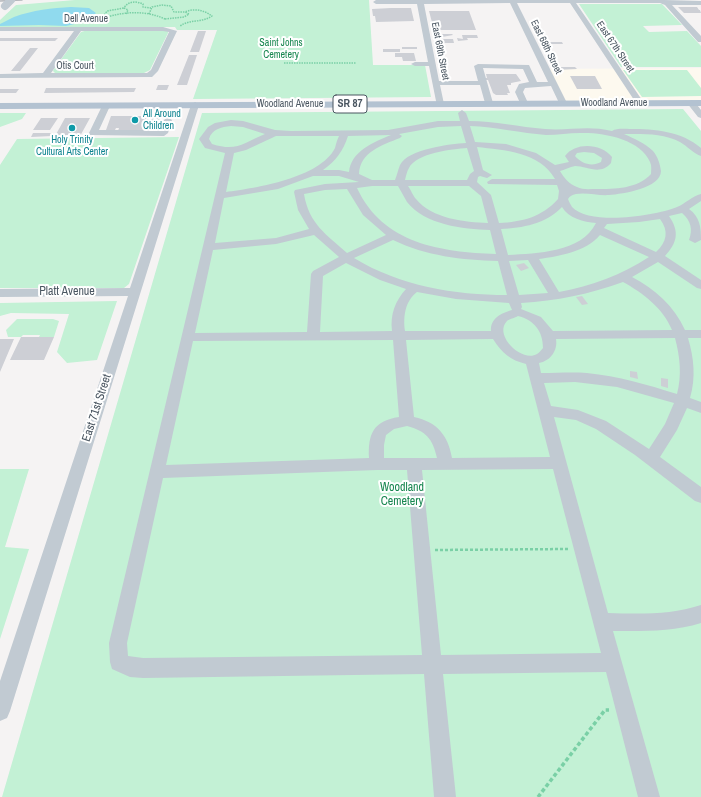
<!DOCTYPE html>
<style>
body{margin:0}
canvas{display:block;background:#f5f3f3}
</style>
<canvas width="701" height="797"></canvas>
<script>
const context = document.querySelector('canvas').getContext('2d');
context.lineJoin = 'round';
function fill(path, color) { context.fillStyle = color; context.fill(path, 'evenodd'); }
function stroke(path, color, width, dash) { context.strokeStyle = color; context.lineWidth = width; context.lineCap = dash ? 'butt' : 'round'; context.setLineDash(dash || []); context.stroke(path); }
function write(font, color, halo, rows, align = 'center') {
  context.font = font + ' "Archivo Narrow",sans-serif'; context.lineWidth = 4; context.setLineDash([]); context.textBaseline = 'middle'; context.strokeStyle = halo; context.fillStyle = color; for (const [text, x, y, turn = 0] of rows) {
    context.save(); context.translate(x, y); context.rotate((+turn || 0) * Math.PI / 180); context.textAlign = isNaN(turn) ? turn : align; if (halo) context.strokeText(text, 0, 0); context.fillText(text, 0, 0); context.restore();
  }
}
const commercial = new Path2D(`
 M701 68V103H563L546 69Z`);
const green = new Path2D(`
 M75 0H369L373 65H425L431 97 193 99 217 30H177L175 27 0 28V20L16 5Z
 M579 4H662L682 25 643 26 649 32 687 31 701 46V67H621Z
 M88 30H162L168 31V33L150 70 144 73H55L53 71 54 69 81 32Z
 M623 70H687L701 88V96L642 97Z
 M683 109 701 131V797H2L202 113Z
 M0 113H26L22 119 0 127Z
 M179 137 129 284 124 288H0V165L17 139Z
 M117 301 97 360 67 363 57 352 69 314 11 313 0 316V303Z
 M17 319H53L59 321 54 337H39L40 335H23L21 337H8L6 330Z
 M0 469H29L5 547 29 549 0 639Z`);
const water = new Path2D(`
 M71 7 89 8 96 13 87 21 66 26 39 25 0 26V24C5 22 9 19 14 17 33 10 52 8 71 7Z`);
const building = new Path2D(`
 M678 7H697L699 10H692H700L701 13H684Z
 M391 8H411L414 21 376 22 375 16H373L372 9Z
 M429 11H469L476 30H434Z
 M198 31H206L199 52H190Z
 M437 34H452L453 35 442 37 438 36Z
 M462 35H477L478 38H467L468 40 458 41 457 38 463 39Z
 M0 38H58L55 41H0Z
 M439 39H453L454 43H439Z
 M544 42H562L563 44H545Z
 M402 47H417V49H402Z
 M30 48H38L20 71H11Z
 M383 49H400V52H383Z
 M395 53H414L416 61H403L402 57H395Z
 M189 55H197L187 85H177Z
 M554 67H575L577 69 556 70Z
 M486 74H516L521 81 511 83V85H507L510 93H507L508 95H496L493 93 488 80H485V78H487Z
 M570 76H595L602 89H577Z
 M158 85H169L167 90H156Z
 M46 88H136L134 92 44 93Z
 M0 89H19L16 93H0Z
 M111 116H163L159 124H150L148 127H145L144 131H118L119 128H116L115 130H106Z
 M41 118H58L50 130H33Z
 M65 118H90L79 138H54Z
 M33 133H54L52 136 31 137Z
 M524 263 529 268 521 271 516 265Z
 M582 296 588 304 582 305 576 297Z
 M21 337H54L44 360H10Z
 M0 339H14L0 372Z
 M630 371 637 372 638 379 630 377Z
 M661 378 668 379V388L661 386Z`);
const pathFar2 = new Path2D(`
 M126 14 128 10 124 8C128 1 136 1 143 4V7L151 8
 M149 14 152 7 162 5 171 6 174 12H185
 M103 17 107 11 124 8
 M165 19 184 17 189 14 185 12C194 8 204 10 212 16 202 23 190 19 180 26
 M98 20C120 12 143 9 165 19
 M284 63H356`);
const pathFar1 = new Path2D(`
 M435 550 568 549`);
const path = new Path2D(`
 M538 797 605 710H609`);
const minor = new Path2D(`
 M664 0 701 1V5H672L701 36V42H698L665 5 660 3H576L644 103 640 106 636 103 570 3H517L567 103 566 105H560L551 86 525 88 523 92 528 103 527 105H521L515 92 519 84 529 82 523 69 483 68 493 103 492 105 489 106 485 103 480 85H440L444 104 440 107 437 106 429 66H415L411 64 415 62H428L417 4H376L373 2 376 0ZM510 3 548 82H537L529 65 478 64 474 66 478 81H439L424 4Z
 M0 27H163L177 31 158 71 152 77 0 78V74L43 73 74 31H0ZM81 31H163L169 32 151 70 147 73H51Z
 M691 100 694 101 701 110V118L698 117 687 103Z
 M195 102 199 105 10 711 7 718 0 721V681L128 296 0 297V289L130 288 191 105Z
 M106 103 110 106 99 130H160L164 120 168 117 172 120 168 133 164 136 90 135 89 133 102 106Z
 M462 110 466 113 469 121C495 121 519 127 545 129 569 131 587 125 612 131 617 128 624 129 630 129 655 129 681 131 701 148V156C694 154 687 146 680 142 663 133 643 134 624 134 635 139 645 143 653 151 658 157 660 164 661 171 661 188 623 194 609 195 599 196 586 192 576 194 572 195 570 196 568 199 569 202 571 205 572 207 590 226 655 216 677 207 685 204 692 196 701 194V201L689 209C700 217 701 227 701 240L695 243 689 240C693 229 691 221 682 213L669 216C680 232 677 243 665 256L701 280V289L697 288 658 262 632 277C655 289 674 306 685 330H701V338H688C694 358 696 378 690 398L701 402V413L687 408 677 430 660 457 701 487V503L695 501 635 455 596 429 576 420 554 417 608 613C640 614 671 615 701 605V623C673 632 643 631 613 631L660 797H638L606 672 443 674 456 797H434L424 674 143 678 130 677 112 669 110 662 109 643 225 153 205 148 199 139 208 127 215 123 231 120 243 121 275 130 291 131 388 130 438 121H460L458 113ZM231 126 243 127 265 134C243 143 237 152 212 144L209 139C212 129 221 127 231 126ZM461 126 466 143C450 144 408 149 400 165 398 170 397 175 395 180H372L359 174C360 152 382 145 400 138L402 136 399 134 438 127ZM470 126C496 127 521 133 546 135 558 135 569 133 580 133 602 132 641 139 650 162 652 166 651 170 651 174 637 189 615 189 596 189 590 189 582 190 577 187 569 184 564 178 560 171 564 170 570 167 575 166 587 166 600 176 611 163L612 157C601 143 575 142 565 156L569 162 555 165 536 153 506 144 475 142ZM391 135C374 142 351 151 349 172L339 170H323C336 161 343 151 348 136ZM276 136H339C337 140 336 144 335 148 320 178 256 188 226 192L234 153 246 150ZM477 147C504 150 540 152 555 179H492L487 182 488 184 557 185 559 191 558 199C542 217 522 222 499 223L491 195 477 182 478 177 480 176 487 178 492 175 483 170ZM467 148 474 171 470 174 467 180H405C406 176 407 171 409 168 416 153 453 149 467 148ZM584 152 594 153 602 158 601 162C592 167 582 164 575 156L577 153ZM313 176H339L359 182 325 184 295 190 294 192 298 210 309 229 276 238 215 243 224 198 278 189ZM372 186H398C401 191 404 197 407 202 425 225 463 229 490 230L496 254C441 252 383 244 357 188ZM408 186H469L481 196 488 223C465 222 432 219 416 199 413 196 411 190 408 186ZM347 189 363 215 386 235 347 253C326 234 309 224 304 194L325 190ZM562 207C568 218 584 222 596 223 581 253 537 253 508 255L501 229C522 228 546 224 562 207ZM660 219C669 231 667 242 656 252L604 228 607 224 639 222ZM314 235 339 257 313 271 311 274 307 332 195 333 213 250 276 244ZM600 235 649 257C621 275 592 286 559 292L539 259C559 256 586 252 600 235ZM393 240C426 256 462 260 498 261L507 295C454 295 400 286 354 258ZM528 260 548 293 519 295 509 261ZM346 263 380 280 406 289C395 301 390 315 392 331L320 332 323 276ZM623 282C643 293 663 308 672 330L553 331 541 317 521 309 522 307 521 303C556 301 590 294 623 282ZM417 292 456 299 509 303 512 310C502 313 490 318 491 331H405C403 317 405 301 417 292ZM518 316C534 320 543 331 543 348 541 350 539 353 537 354 522 363 493 335 507 321 509 319 515 318 518 316ZM675 338C680 357 682 375 677 394 648 385 618 376 587 373 572 372 557 373 541 373L539 363C550 361 558 351 556 339ZM493 339C502 353 510 360 526 364L550 457 452 458C448 435 437 422 414 417L406 340ZM393 340 399 417C373 421 368 434 369 458L166 465 193 341ZM575 382 617 387 674 403 665 424 649 449 606 421 578 410 551 406 544 383ZM407 426C426 431 433 439 437 458H384V445L386 435 394 429ZM553 469 601 653 441 655 422 470ZM377 470H407L422 655 143 658 128 656 127 643 163 478Z`);
const major = new Path2D(`
 M701 100V106L0 109V103Z`);
const rail = new Path2D(`
 M0 1 22 0`);
const minorBridge = new Path2D(`
 M5 6 11 0`);
const markers = [
 [135,120,4,"#0f9aa8"],
 [72,128,4,"#0f9aa8"]
];
const farStreetnames = [
 ["Dell Avenue",86,19],
 ["East 68th Street",546,47,64],
 ["East 67th Street",615,47,56],
 ["East 69th Street",440,51,79],
 ["Otis Court",75,66],
 ["Woodland Avenue",614,103],
 ["Woodland Avenue",290,104]
];
const farParknames = [
 ["Saint Johns",281,43],
 ["Cemetery",281,55]
];
const farCulturenames = [
 ["All Around",143,114],
 ["Children",143,126],
 ["Holy Trinity",72,140,"center"],
 ["Cultural Arts Center",72,152,"center"]
];
const shields = [
 [350,104,34]
];
const shieldNames = [
 ["SR 87",350,104]
];
const streetNames = [
 ["Platt Avenue",67,292],
 ["East 71st Street",97,408,-72]
];
const parkNames = [
 ["Woodland",402,488],
 ["Cemetery",402,502]
];
fill(commercial, '#fdf9ef');
fill(green, '#c3f1d5');
fill(water, '#90daee');
fill(building, '#cdcfd5');
stroke(pathFar2, '#7ad0a6', 1.5, [1.5, 1]);
stroke(pathFar1, '#7ad0a6', 2.5, [3, 2]);
stroke(path, '#7ad0a6', 3.5, [4, 2.5]);
fill(minor, '#c1cad2');
fill(major, '#b3c2d1');
stroke(rail, '#b5b8bd', 1.5);
stroke(minorBridge, '#c1cad2', 8);
for (const [x, y, r, color] of markers) { const dot = new Path2D(); dot.arc(x, y, r, 0, 2 * Math.PI); context.fillStyle = color; context.fill(dot); stroke(dot, '#fff', 1.5); }
write('10px', '#4a5661', '#fff', farStreetnames);
write('10px', '#17864f', '#fff', farParknames);
write('10px', '#0d838f', '#fff', farCulturenames, 'left');
for (const [x, y, w] of shields) { const box = new Path2D(); box.roundRect(x - w / 2, y - 9, w, 18, 3); context.fillStyle = '#fff'; context.fill(box); stroke(box, '#4a5661', 1); }
write('bold 11px', '#4a5661', null, shieldNames);
write('12px', '#4a5661', '#fff', streetNames);
write('12px', '#17864f', '#fff', parkNames);
</script>
